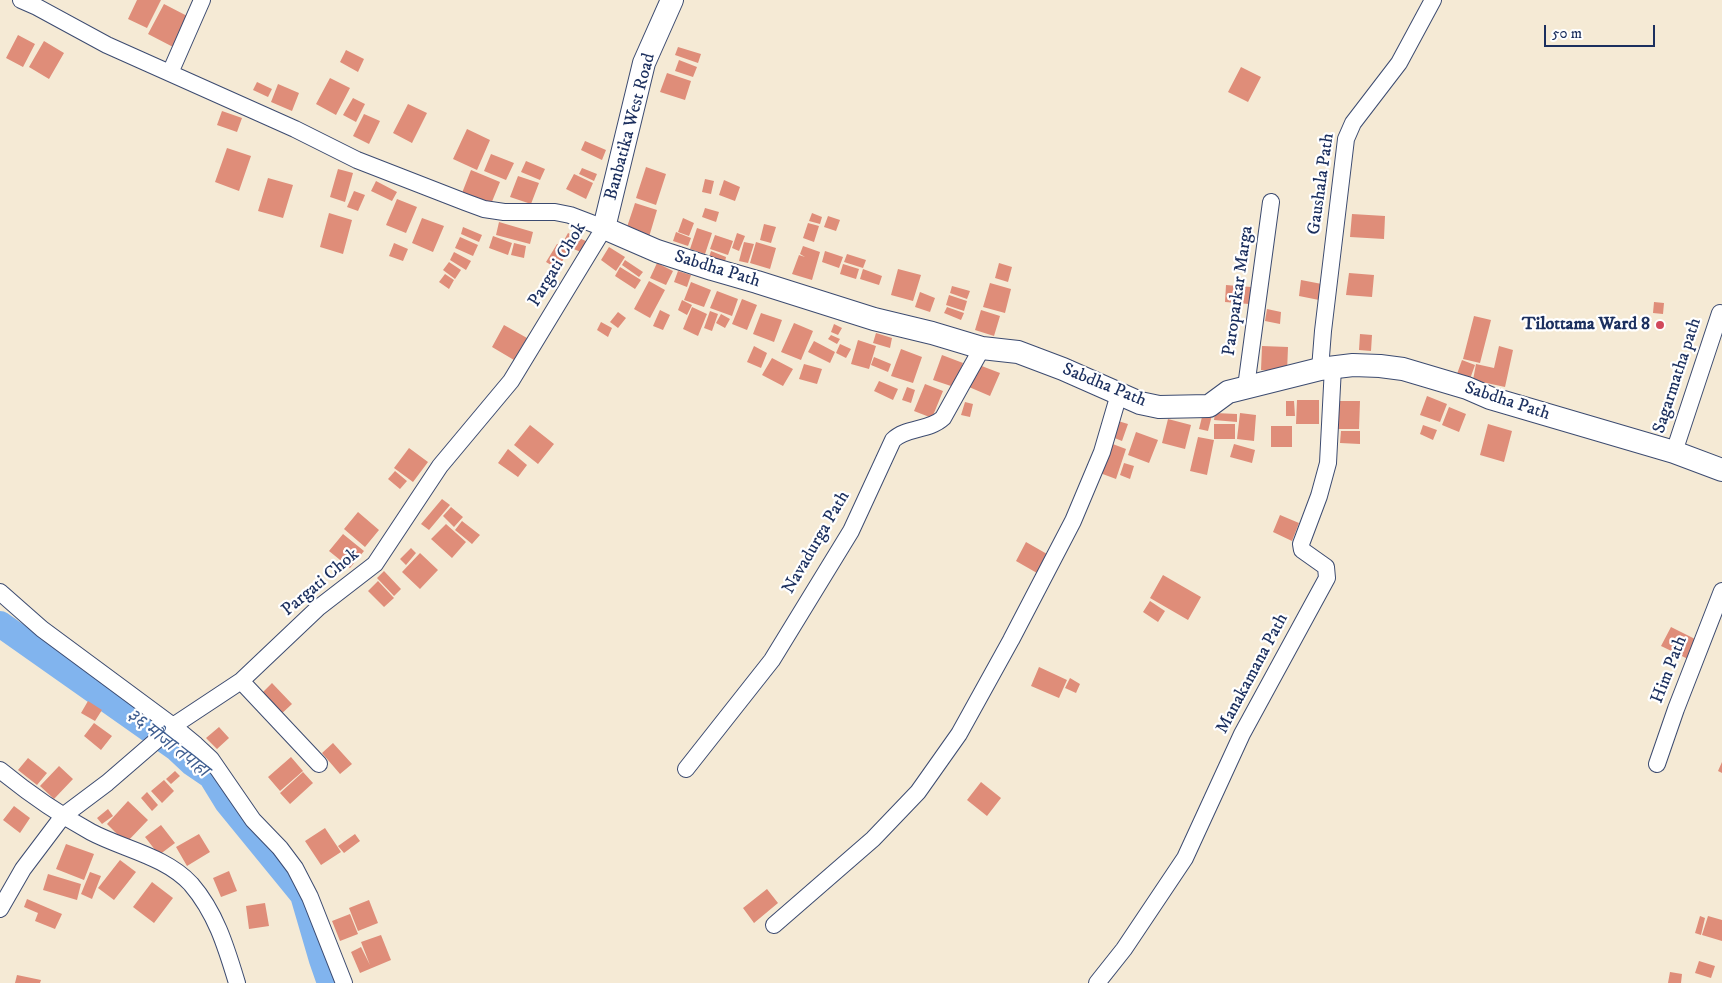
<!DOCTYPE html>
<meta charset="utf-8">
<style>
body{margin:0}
#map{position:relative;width:1722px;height:983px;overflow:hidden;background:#f5ead5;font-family:"IM FELL DW Pica",serif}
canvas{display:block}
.scale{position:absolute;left:1544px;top:25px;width:111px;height:22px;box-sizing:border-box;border:2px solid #1b2f5e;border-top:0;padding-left:6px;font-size:15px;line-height:18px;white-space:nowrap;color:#1b2f5e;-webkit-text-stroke:4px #fff;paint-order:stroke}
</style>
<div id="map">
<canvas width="1722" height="983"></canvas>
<div class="scale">50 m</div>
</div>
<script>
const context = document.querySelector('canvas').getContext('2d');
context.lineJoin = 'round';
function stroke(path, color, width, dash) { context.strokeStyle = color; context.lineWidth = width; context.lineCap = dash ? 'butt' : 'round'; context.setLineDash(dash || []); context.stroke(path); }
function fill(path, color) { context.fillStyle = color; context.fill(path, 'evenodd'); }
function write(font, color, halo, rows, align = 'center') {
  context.font = font + ' "IM FELL DW Pica","Noto Serif Devanagari",serif'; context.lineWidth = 4.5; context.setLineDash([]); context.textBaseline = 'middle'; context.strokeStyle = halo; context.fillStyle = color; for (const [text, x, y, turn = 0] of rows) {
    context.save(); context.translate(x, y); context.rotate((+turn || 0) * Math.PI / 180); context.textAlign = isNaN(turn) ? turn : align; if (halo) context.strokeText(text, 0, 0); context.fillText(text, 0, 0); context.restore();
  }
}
const river = new Path2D(`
 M0 624 176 748 192 763 211 776 227 802 303 895 322 960 330 983`);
const building = new Path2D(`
 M137 0H161L147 28 128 19Z
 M164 4 191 18 175 48 148 34Z
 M18 35 35 44 23 67 6 58Z
 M44 41 64 53 49 79 29 67Z
 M678 47 701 54 698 63 675 55Z
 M346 50 364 59 358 72 340 62Z
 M679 60 697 67 693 77 675 71Z
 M1241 67 1261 77 1248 102 1228 92Z
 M667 73 691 81 685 100 660 92Z
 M330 78 350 88 336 115 316 104Z
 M257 82 272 89 268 97 253 90Z
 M278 84 299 93 292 111 271 102Z
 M353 98 365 104 356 122 343 115Z
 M408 104 427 113 412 143 393 133Z
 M222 111 242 118 237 132 217 125Z
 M364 114 380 121 369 144 353 136Z
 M467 129 490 140 477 170 453 159Z
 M585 141 606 150 602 160 581 150Z
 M227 148 251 156 239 191 215 182Z
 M491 154 514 163 506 180 484 171Z
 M526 161 545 169 540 180 521 172Z
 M646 167 666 174 656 205 636 198Z
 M582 168 597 174 594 181 579 174Z
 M338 169 353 173 345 202 330 197Z
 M471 170 500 182 491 204 462 193Z
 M574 174 593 183 586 199 566 189Z
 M518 176 539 183 531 204 510 197Z
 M268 178 293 185 283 218 258 211Z
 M705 179 714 181 711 194 702 192Z
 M724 180 740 187 735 201 719 195Z
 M376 181 397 192 392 201 371 191Z
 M354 191 365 195 358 211 347 207Z
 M397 199 417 207 406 233 386 225Z
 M635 203 657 210 649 237 626 230Z
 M705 208 719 212 716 222 702 217Z
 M329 213 352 220 343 254 320 247Z
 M812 213 822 217 820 224 809 221Z
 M1352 214 1385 216 1384 239 1350 237Z
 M828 216 840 220 836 231 824 227Z
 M422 218 444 226 433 252 412 243Z
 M683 218 694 223 689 236 678 232Z
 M499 222 533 232 530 244 496 235Z
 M808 223 819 226 814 242 803 238Z
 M764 224 776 227 771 243 760 240Z
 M463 227 482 235 479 242 461 234Z
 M697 228 712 233 705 254 690 249Z
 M676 232 691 238 688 246 673 241Z
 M568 233 588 242 583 253 562 244Z
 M737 233 745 236 739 251 732 248Z
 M715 235 733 241 728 255 710 249Z
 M493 236 512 243 508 255 489 248Z
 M460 237 478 245 473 256 455 248Z
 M744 242 754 244 748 263 739 261Z
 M756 242 776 248 770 269 750 263Z
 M394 243 408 249 403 261 389 256Z
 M514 243 526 246 524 258 511 255Z
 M557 244 568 251 558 269 546 262Z
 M803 246 820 252 812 280 792 274 799 255 805 257 800 254Z
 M609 247 625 257 616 271 601 260Z
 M711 251 726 257 725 262 709 257Z
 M825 251 843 257 839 268 822 262Z
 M454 252 471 261 466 270 450 260Z
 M847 254 866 260 863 268 844 262Z
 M625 260 643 272 639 277 622 265Z
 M449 262 461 270 455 279 443 270Z
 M657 263 673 271 666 285 650 278Z
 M999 263 1012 267 1008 282 995 278Z
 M843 264 859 269 856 279 840 274Z
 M620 267 641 280 635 289 615 276Z
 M863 269 882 276 879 285 860 279Z
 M898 269 921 275 913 301 891 295Z
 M678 271 691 275 687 287 674 282Z
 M1349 273 1374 275 1372 297 1346 295Z
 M445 274 454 280 449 289 439 282Z
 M1301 280 1327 285 1324 301 1299 296Z
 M649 281 665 290 650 318 634 309Z
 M691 282 711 290 704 307 684 300Z
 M990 283 1011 289 1005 313 983 307Z
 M1226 285 1251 287 1249 304 1225 302Z
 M952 286 970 291 967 299 950 293Z
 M717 291 738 299 732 316 710 308Z
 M920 292 935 298 930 312 915 307Z
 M949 295 967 301 964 311 946 305Z
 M742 299 757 305 747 330 732 324Z
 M682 300 692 305 687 315 678 310Z
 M1654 302 1664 303 1663 314 1653 313Z
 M692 307 707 314 698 336 683 329Z
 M947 307 964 313 961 320 944 313Z
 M1267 309 1281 312 1280 324 1265 321Z
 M660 310 670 315 663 330 653 326Z
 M981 310 1000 316 994 336 975 330Z
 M710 311 718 314 712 331 704 328Z
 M618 312 626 318 618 328 610 322Z
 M761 313 782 320 774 342 753 334Z
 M721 314 730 319 725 328 716 323Z
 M1474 316 1491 320 1480 363 1463 359Z
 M601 322 612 328 608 337 597 330Z
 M794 323 813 331 801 360 781 352Z
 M834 324 842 328 838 335 831 332Z
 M504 325 527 338 514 360 492 347Z
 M876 333 892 338 890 348 873 343Z
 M1360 334 1372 335 1371 351 1359 350Z
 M831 335 840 339 837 344 828 339Z
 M858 340 876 346 869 369 851 364Z
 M814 341 835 352 830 363 808 352Z
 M840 344 851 349 846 358 836 353Z
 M754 346 767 353 761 368 747 362Z
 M1262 346 1288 347 1287 372 1261 370Z
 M1499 346 1513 350 1505 387 1473 380 1476 364 1494 368Z
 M901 349 922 357 913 383 891 376Z
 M942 355 963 363 954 387 933 380Z
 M874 357 891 364 888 372 871 365Z
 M772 358 793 369 783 386 762 375Z
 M1462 360 1475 365 1470 379 1457 374Z
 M804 364 822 369 817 384 799 379Z
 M979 365 1000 373 990 396 969 387Z
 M879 381 898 389 893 400 874 391Z
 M925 384 943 391 932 418 914 411Z
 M907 387 915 390 911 403 902 400Z
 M1427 396 1447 404 1440 422 1420 415Z
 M1297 400H1319V424H1296Z
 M1286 401H1294L1295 416H1286Z
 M1336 401H1360L1359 429H1336Z
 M965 402 973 404 970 417 961 415Z
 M1449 407 1466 414 1459 432 1442 425Z
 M1203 413 1212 415 1208 431 1199 429Z
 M1215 413 1237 414V422L1214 420Z
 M1240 413 1256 415 1254 441 1237 439Z
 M1168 419 1191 425 1185 449 1162 443Z
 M1118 421 1128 424 1122 441 1112 437Z
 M1214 424H1235V439H1214Z
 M1488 424 1512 431 1504 462 1480 455Z
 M530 425 554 444 538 464 514 445Z
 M1423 425 1437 430 1433 440 1420 434Z
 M1271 426H1292V447H1271Z
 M1341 431H1360V444L1340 443Z
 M1136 432 1158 440 1149 463 1128 455Z
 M1198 437 1214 440 1207 475 1190 471Z
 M1110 443 1126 449 1116 479 1100 473Z
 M1234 444 1255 450 1252 463 1230 457Z
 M409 448 428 462 413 482 394 468Z
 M508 449 527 465 518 477 498 463Z
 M1124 463 1134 466 1130 479 1120 475Z
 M395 471 407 481 400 489 388 479Z
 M442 499 450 505 429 530 421 524Z
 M451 507 463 517 454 527 443 516Z
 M358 512 379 530 365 547 344 529Z
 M1280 515 1299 523 1292 541 1273 532Z
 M462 521 480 535 472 544 455 530Z
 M446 524 466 542 452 558 431 539Z
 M343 534 364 551 350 568 329 551Z
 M1026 542 1047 554 1037 573 1016 561Z
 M411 548 416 553 406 565 400 559Z
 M420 553 438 570 420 589 402 572Z
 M384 571 401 589 394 596 377 578Z
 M1163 575 1201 597 1188 620 1150 598Z
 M378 581 394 598 384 607 368 591Z
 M1150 601 1165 611 1158 622 1143 612Z
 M1671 627 1697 640 1688 659 1661 646Z
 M1039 667 1067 680 1059 698 1031 686Z
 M1070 678 1080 684 1076 693 1065 688Z
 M272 683 292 704 279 716 260 695Z
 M88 701 102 710 95 721 81 713Z
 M94 723 112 736 101 750 84 736Z
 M219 727 229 738 217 749 206 738Z
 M333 743 352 764 340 774 322 753Z
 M291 757 303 771 280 791 268 777Z
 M28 758 47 773 37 785 18 770Z
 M1722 762V773L1718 771Z
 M59 766 73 779 54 799 40 786Z
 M175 771 180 776 171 784 166 779Z
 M303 772 313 783 290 804 280 793Z
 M164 780 174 791 162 803 151 791Z
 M981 782 1001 798 987 816 967 800Z
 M147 792 158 805 152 811 141 798Z
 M128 801 148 820 126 843 107 824Z
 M14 806 30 818 20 833 3 820Z
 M108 809 113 816 102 824 97 818Z
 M161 825 175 843 159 855 145 837Z
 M325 828 341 852 321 865 305 841Z
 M199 834 210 852 187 866 176 847Z
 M355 834 360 841 344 853 338 846Z
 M66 844 94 854 84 880 56 869Z
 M120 860 136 872 114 900 98 888Z
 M229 871 237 891 221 897 213 878Z
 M90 872 101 876 92 899 81 894Z
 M48 874 81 884 77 900 43 890Z
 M152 882 173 898 154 923 133 907Z
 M767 889 778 903 754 923 743 908Z
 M27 899 62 914 55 929 35 921 38 913 24 907Z
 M369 900 378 923 358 931 349 908Z
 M265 903 269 926 249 929 246 906Z
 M350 914 358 934 340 941 332 921Z
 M1700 916 1705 918 1701 935 1695 933Z
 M1708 916 1722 920V941L1702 935Z
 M381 935 391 960 360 973 351 952 361 947 370 965 361 942Z
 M1699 961 1715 966 1711 978 1695 973Z
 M1670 972 1682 974 1681 983H1668Z
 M17 975 41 980 40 983H15Z`);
const street = new Path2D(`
 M170 73 202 0
 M1320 369 1323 331 1346 139 1353 123 1399 63 1433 0
 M1246 387 1271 202
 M1674 452 1720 313
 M0 592 42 629 173 726 196 745 211 759 253 820 280 848 295 868 310 897 344 983
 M241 681 319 764
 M1657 764 1676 709 1722 591
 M686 769 772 660 851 531 893 440C906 427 929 431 943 418L982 348
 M0 770C28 793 58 814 91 832 123 849 165 856 191 884 216 913 226 947 237 983
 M0 909 23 869 63 816 107 783 173 726 241 681 318 608 375 564 440 466 511 381 604 228 570 215 555 212H504L484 209 465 202 357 160 295 129 107 45 37 7 21 0
 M774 925 873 839 918 792 959 734 1011 640 1073 521 1102 452 1119 394
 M1097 983 1124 949 1185 858 1242 734 1327 578 1326 567 1302 550 1301 544 1319 496 1328 463 1333 367`);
const secondary = new Path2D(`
 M672 0 644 63 604 228 657 251 712 269 757 282 874 319 932 333 982 348 1018 352 1063 369 1140 403 1159 407 1209 406 1228 392 1320 369 1353 365 1380 366 1403 369 1467 388 1490 398 1674 452 1722 470`);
const markers = [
 [1660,325,5,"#d1495b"]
];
const streetNames = [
 ["Banbatika West Road",631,127,-75],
 ["Gaushala Path",1322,184,-82],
 ["Pargati Chok",558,265,-59],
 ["Sabdha Path",717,270,17],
 ["Paroparkar Marga",1239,291,-82],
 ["Sagarmatha path",1678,376,-72],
 ["Sabdha Path",1104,386,22],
 ["Sabdha Path",1507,402,18],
 ["Navadurga Path",817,543,-60],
 ["Pargati Chok",321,583,-40],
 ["Him Path",1670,670,-69],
 ["Manakamana Path",1253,674,-62]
];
const poiNames = [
 ["Tilottama Ward 8",1650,325]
];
const waterNames = [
 ["३६ मौजा तपाहा",167,744,38]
];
stroke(river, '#81b4ee', 26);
fill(building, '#df8d79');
stroke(street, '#3c4b70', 18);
stroke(secondary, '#3c4b70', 24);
stroke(street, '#fff', 16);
stroke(secondary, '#fff', 22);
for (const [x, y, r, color] of markers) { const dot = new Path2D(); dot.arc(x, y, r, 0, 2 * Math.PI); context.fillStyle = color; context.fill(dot); stroke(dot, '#fff', 2); }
write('18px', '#1b2f5e', '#fff', streetNames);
write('bold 18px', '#1b2f5e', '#fff', poiNames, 'right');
write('italic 19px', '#3f5e90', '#fff', waterNames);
</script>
